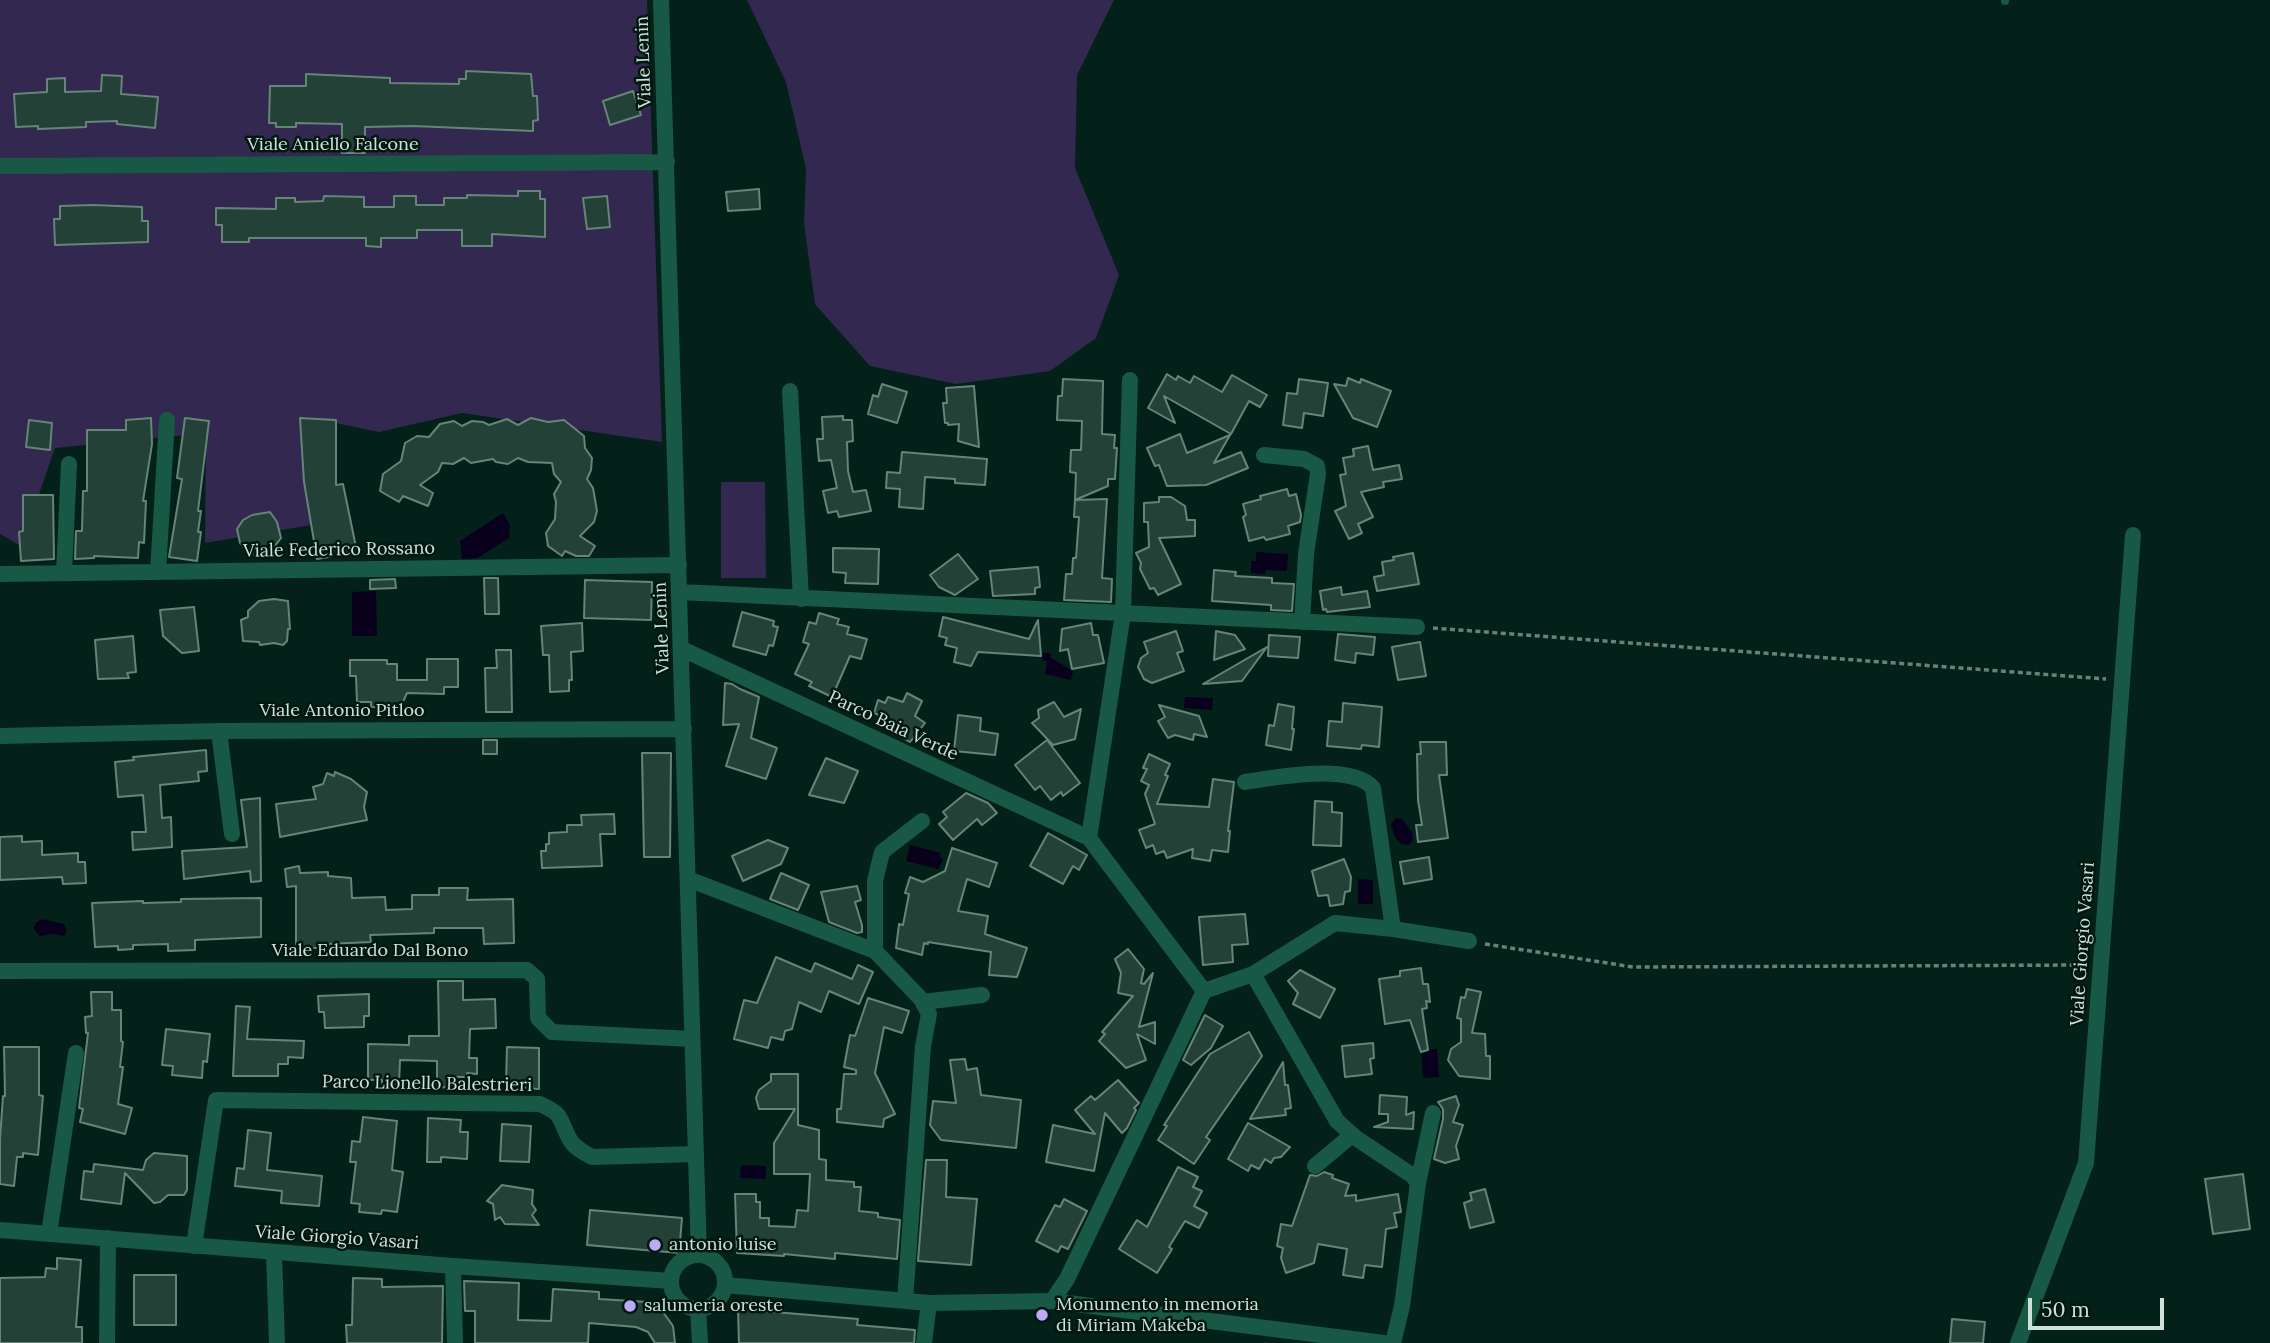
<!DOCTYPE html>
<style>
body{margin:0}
#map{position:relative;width:2270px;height:1343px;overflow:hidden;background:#032118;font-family:Lora,serif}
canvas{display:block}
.scale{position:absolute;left:2028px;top:1298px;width:136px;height:32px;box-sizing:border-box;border:4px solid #d0e1da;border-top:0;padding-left:9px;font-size:21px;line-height:24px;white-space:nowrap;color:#d0e1da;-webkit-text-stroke:5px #00180f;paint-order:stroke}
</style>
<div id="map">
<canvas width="2270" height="1343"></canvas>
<div class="scale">50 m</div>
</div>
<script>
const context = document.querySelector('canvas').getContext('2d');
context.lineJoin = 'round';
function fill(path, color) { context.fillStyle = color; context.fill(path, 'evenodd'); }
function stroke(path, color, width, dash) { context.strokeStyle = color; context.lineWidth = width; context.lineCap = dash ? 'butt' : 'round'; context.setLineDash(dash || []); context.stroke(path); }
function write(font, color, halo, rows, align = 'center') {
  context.font = font + ' Lora,serif'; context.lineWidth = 5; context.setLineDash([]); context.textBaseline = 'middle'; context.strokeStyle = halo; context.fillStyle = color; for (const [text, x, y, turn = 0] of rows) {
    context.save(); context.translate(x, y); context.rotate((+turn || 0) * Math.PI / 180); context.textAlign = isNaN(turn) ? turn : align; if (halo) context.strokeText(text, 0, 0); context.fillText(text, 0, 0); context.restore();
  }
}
const green = new Path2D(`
 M0 0H647L662 442 462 413 379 432 306 417 311 525 205 543 206 433 55 448 21 546 0 534Z
 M747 0H1114L1077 75 1075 168 1119 275 1096 338 1050 371 956 384 870 366 815 304 804 223 806 169 786 82Z
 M721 482H765L766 578H721Z`);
const water = new Path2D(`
 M503 513 510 525 509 538 477 558 462 559 460 541Z
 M1256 552 1288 554 1287 571 1266 570 1265 574 1251 573V561H1256Z
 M376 591 377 636H352V592Z
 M1043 653H1051V658L1073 671 1071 680 1045 674 1047 661 1042 660Z
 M1185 697 1213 698 1212 710 1184 708Z
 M1396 818 1402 819 1412 832 1413 839 1409 845 1401 844 1395 837 1391 824Z
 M910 845 941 853 940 857 943 860 938 869 906 861Z
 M1358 879 1373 880V904H1358Z
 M42 919 64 924 67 930 64 936 53 934 40 936 33 928 36 923Z
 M1437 1049 1439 1077 1423 1078 1421 1050Z
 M741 1165 766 1166V1179L740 1178Z`);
const building = new Path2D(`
 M466 71 531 74 533 96H537L538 120 533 121V131L413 126 365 127V153H342V124L296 123V127H276V123H269L270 86H306V74L390 78V83L459 84V79H466Z
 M102 75 122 76 121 94 158 97 155 128 117 124V121L86 122V127L38 129V126L16 127 14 94 47 92V79L65 78V92L101 91Z
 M633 91 641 115 610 125 603 101Z
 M759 189 760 209 728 211 726 192Z
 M518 191H540V199H545V237L492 234V246H462V230H417V238H381V247L366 246V238H249V242H222V225H216V208L276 209V198H295V202L323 201 324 196 364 197V207H394V196H416V205H444V198H467V195L518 196Z
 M607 196 610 227 587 229 583 198Z
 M93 205 142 207V221H148V242L55 245 54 219H60V206Z
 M1167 374 1176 380 1178 376 1190 383 1194 376 1222 392 1232 375 1267 395 1260 407 1249 401 1231 434 1164 396 1175 423 1148 408Z
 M1348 378 1360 383 1361 379 1391 391 1377 427 1353 418 1334 384 1346 386Z
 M1063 379 1103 381 1102 434 1115 435 1114 448H1117L1115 479H1108V486L1075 500 1076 473 1070 472 1071 450H1081L1082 421 1057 420 1058 396H1062Z
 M1299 379 1328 383 1323 416 1304 413 1302 428 1283 425 1287 393 1297 394Z
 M882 384 907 392 897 423 868 414 873 395 878 397Z
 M974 386 979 447 958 441 959 424 948 425V423H945L943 403H947L946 388Z
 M843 416V420H852L853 441 847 442 848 471 853 492 866 490 871 511 839 517 837 511 828 513 823 491 837 488 831 460 819 461 817 439H823L822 417Z
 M151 418 152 444 143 501H146L144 543 139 542 138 558 94 556V558L75 559 76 531H82L83 491H87V430H126V420Z
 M185 418 209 421 198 511H201L198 532H201L197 561 169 557 182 479 177 478Z
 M300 418 336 420V485L343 484 357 552 317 559 304 482Z
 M531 418 548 422 564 420 584 436 585 448 592 458 591 470 587 479 593 488 597 511 594 522 580 536 595 546 589 556H576L565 551 562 556 548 546 546 533 555 519 556 502 554 494 561 482 554 474 552 463 528 462 518 458 508 464 496 462 493 459 471 463 464 458 453 464 442 463 438 472 420 485 433 493 428 506 403 496 399 502 380 491 383 474 401 461 405 443 417 436 429 437 440 424 454 421 462 426 472 421 483 422 489 425 507 419 518 425Z
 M29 420 52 423 50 450 26 447Z
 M1180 434 1187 453 1230 435 1214 463 1241 452 1248 468 1206 485 1167 486 1159 465 1155 466 1147 448Z
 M1368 446 1373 470 1399 465 1402 479 1383 482 1384 487 1361 492 1373 517 1358 524 1362 533 1349 539 1335 511 1346 506 1340 475 1346 474 1343 458 1354 456 1353 449Z
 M902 452 987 459 985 485 955 483V479L925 477 923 509 899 507 900 489 886 488 887 472 900 473Z
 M1287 489 1289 496 1296 494 1301 515 1300 522 1288 526 1290 534 1266 540 1264 537 1249 541 1243 517 1246 515 1243 504 1261 499 1260 496Z
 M23 495H53L54 559 21 561 19 532 23 531Z
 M1159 497H1171L1185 506 1187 520H1195V536L1159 538 1181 584 1158 595 1154 588 1150 589 1140 569 1141 563 1136 553 1149 547 1148 522H1144V503L1159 502Z
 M1107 499 1102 578 1112 579 1111 602 1064 600 1066 574H1072L1073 558H1076L1079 517H1074L1075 500Z
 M270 512 277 522 281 538 275 546 278 554 260 557 247 553 240 543 237 529 243 520 252 515Z
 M833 548 879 549 878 584 845 583 846 573 833 572Z
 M1413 553 1419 584 1377 591 1374 577 1384 575 1382 562 1394 560 1393 557Z
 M958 554 978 579 955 595 939 587 930 575Z
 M1038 567 1040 587 1035 588V594L993 596 990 571Z
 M1214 570 1236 572 1235 576 1272 578V583L1294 584 1292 611 1271 610V605L1212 601Z
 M484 578H498L499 614H485Z
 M395 579 396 588 370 589V580Z
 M585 580 652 582 651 620 584 618Z
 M1341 587 1342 595 1367 591 1370 607 1327 612 1326 609 1323 610 1320 591Z
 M274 599 288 601 290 629H288L287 641 283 645 274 643 260 645 259 642 243 641 241 620 248 617V611L259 601Z
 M194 607 199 651 182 653 163 636 160 610Z
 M742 612 774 621 773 626 778 627 773 646 769 645 766 655 733 646Z
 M819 613 839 619 837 624 849 627 847 634 867 639 861 659 850 656 832 697 809 686 812 682 795 674 809 644 803 642 809 622 816 624Z
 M943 617 1029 639 1038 620 1041 656 978 652 971 666 954 662 957 648 945 645 947 638 939 636Z
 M582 623 583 651 571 652 572 680H569V691L550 692 549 655H543L541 626Z
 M1091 623 1093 635H1098L1104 663 1072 669 1068 649 1060 651 1062 629Z
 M1176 631 1183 651 1177 653 1184 671 1152 683 1144 679 1138 667 1141 658 1148 653 1144 642Z
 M1216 631 1235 635 1245 649 1214 660Z
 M1338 634 1375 637 1373 655 1356 653 1355 663 1335 660Z
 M1269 635 1300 637 1298 658 1268 656Z
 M133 636 136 672 127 673 129 678 98 679 95 640Z
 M1420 642 1426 676 1398 680 1392 647Z
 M1267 647 1242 681 1203 684Z
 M496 650H511L512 712H486L485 668H497Z
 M427 659H458V687H444V694L407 693 402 704 397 708 371 707V702H357L356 676H350V660H387V664H397V680H427Z
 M725 683 732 684 740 689 759 697 751 738 777 748 766 779 726 766 739 724 723 725Z
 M907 693 922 701 915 716 925 723 910 742 876 723 879 715 874 713 878 700 885 703 888 697 903 702Z
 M1054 702 1064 717 1081 709 1075 739 1053 745 1032 723 1039 718 1038 710Z
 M1343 703 1382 707 1379 747 1362 745 1361 749 1327 746 1329 721 1342 722Z
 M1278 704 1294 707 1292 729H1294L1291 750 1266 745 1269 725 1274 726Z
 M1159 705 1199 716 1207 737 1194 734 1193 740 1175 735 1168 738 1158 721 1165 717Z
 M958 715 981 718 980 731 998 734 995 755 954 751Z
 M483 740H497V754H483Z
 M1047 740 1080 783 1063 796 1061 792 1051 800 1040 786 1035 790 1015 765Z
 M1420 742H1446L1447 775H1439L1448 838 1418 842 1416 825H1422L1418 800 1417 754H1421Z
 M206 750 207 771 198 772 199 781 160 785 162 818 171 817 172 847 133 850 132 832H146L143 795 118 797 115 762 134 760 133 757Z
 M642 753H671L670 857H644Z
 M1149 754 1170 764 1165 775 1168 776 1157 804 1209 807 1213 779 1234 782 1228 831H1230L1228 852 1212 850 1210 861 1192 858 1193 849 1167 858 1164 851 1156 854 1153 845 1146 848 1139 830 1155 824 1145 794 1149 785 1141 781 1147 769 1143 768Z
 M826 758 858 771 844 803 809 795Z
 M335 772 351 779 367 792 364 807 367 820 280 837 276 804 316 799 313 787 323 784 327 773 334 776Z
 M966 793 988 803 997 813 982 825 977 819 953 840 939 824 947 817 943 812Z
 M260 798 261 881 251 882 250 871 184 879 182 851 247 847 241 800Z
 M1315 801 1332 802V812L1342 813 1341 846 1313 845Z
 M614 814 615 834H600L602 866 542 868 541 851H546V844H549V833L567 832V825H582L581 815Z
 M1048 833 1087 855 1079 870 1073 866 1063 884 1030 866Z
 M22 836V842L42 841V855L78 853V862H85L86 883 63 884 62 877 0 880V837Z
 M768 840 788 848 781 864 743 881 732 856Z
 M952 848 997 863 989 887 967 879 958 911 988 916 985 934 1027 948 1017 977 989 975 991 952 928 942V944L924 943 922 955 896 948 899 924 903 925 909 894 905 893 910 877 923 882 945 871Z
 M1429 857 1432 879 1404 884 1400 862Z
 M1344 859 1351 877 1350 891 1345 892 1343 904 1330 906 1328 895 1318 896 1312 871Z
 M299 866 300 873 328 872V876L351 878 352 898 385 897 386 910 412 909V895H439V888H468L467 900 513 899 514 943 484 944 483 928H434V933L370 935 371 942 327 944V948H296V886L287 887 285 869Z
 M781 873 809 885 798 910 770 899Z
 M857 886 861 900 855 902 862 925V932L857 933 829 922 821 892Z
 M261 898V937L195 940V950L168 951V944L133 945V949L118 950V946L95 947 92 903 143 901V903L181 902V899Z
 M1245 914 1248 944 1232 945 1233 962 1203 965 1199 917Z
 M1128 949 1144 969 1141 983 1144 984 1153 973 1139 1027 1155 1022V1044L1137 1034 1146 1060 1126 1068 1099 1041 1105 1034 1102 1032 1133 996 1118 993 1121 973 1115 959Z
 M776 957 811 972 815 963 852 979 858 965 873 972 859 1004 829 991 821 1012 799 1002 792 1029 785 1031 783 1040 771 1037 768 1048 734 1039 744 1000 757 1003Z
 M1421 968 1423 984H1428L1430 1002 1426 1001 1427 1008 1422 1009 1428 1050 1421 1052 1410 1020 1385 1024 1379 979 1400 976V971Z
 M1300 970 1335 989 1320 1018 1293 1004 1298 993 1288 981Z
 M438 981H463V1000L495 999 496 1028 470 1029 469 1058H477V1074L467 1073V1077H456V1088L437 1087V1061L400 1060 399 1085 382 1084V1080H368V1044L409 1045V1036H439Z
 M1467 989 1481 992 1472 1033 1485 1034 1486 1056H1490V1079L1459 1076 1448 1060 1451 1049 1461 1042V1019L1457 1018 1461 997 1465 998Z
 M91 992H112V1010H121V1041L123 1042 120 1067H123L118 1104 132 1108 125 1134 80 1122 83 1109 79 1108 88 1033H86L85 1017 92 1016Z
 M369 994V1016H364V1027L325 1028 324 1012H319L318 996Z
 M868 998 909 1011 902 1033 884 1027 875 1073 895 1114 884 1119 883 1127 837 1122V1109H841L844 1074H856V1070L844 1067 850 1035 855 1036Z
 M236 1006 250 1007 247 1039 304 1041 303 1058 288 1057V1064H278V1076H233Z
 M1205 1015 1223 1026 1211 1048 1191 1065 1183 1060Z
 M166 1029 210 1034 207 1062 203 1061 202 1078 172 1075 173 1066 162 1065Z
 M1249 1032 1262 1056 1206 1137 1210 1140 1194 1164 1158 1140 1167 1126 1164 1125 1210 1054Z
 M1373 1043 1374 1058 1370 1059 1372 1074 1345 1077 1342 1046Z
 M4 1047H39V1095L43 1096 38 1155 23 1153V1157H17L14 1186 0 1184V1139L3 1096H5Z
 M507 1047 539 1048V1089L523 1088V1085L506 1084Z
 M965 1059 967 1070 977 1068 981 1095 1021 1100 1016 1148 941 1140 930 1125 933 1101 956 1103 950 1060Z
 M1283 1062 1285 1085H1288L1291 1108 1285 1109 1286 1115 1250 1119Z
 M771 1074H798V1125L819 1130V1159L826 1160V1180L854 1182V1187H861L859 1211 878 1213V1217L900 1220 897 1259 835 1253V1259L784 1254V1256L737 1253 735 1194H756V1202H760V1218H769V1226L795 1227 797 1210 808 1211 810 1174H774V1143L795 1109H759L756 1098 759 1090 771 1081Z
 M1118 1080 1139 1103 1134 1108 1136 1110 1127 1128 1122 1133 1105 1113 1094 1171 1046 1162 1053 1125 1095 1134 1075 1110 1091 1096 1095 1100Z
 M1380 1095 1407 1097 1406 1115 1414 1112 1413 1129 1374 1127 1388 1122V1114H1379Z
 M1456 1096 1459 1105 1453 1122 1463 1125 1456 1146 1459 1159 1445 1163 1434 1159 1443 1119V1109L1438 1102Z
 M363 1117 397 1121 392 1170 403 1172 397 1212 382 1210 381 1214 359 1212 360 1204 351 1203 356 1162H350L352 1141 360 1142Z
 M428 1118 461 1120 460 1132H468L467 1159 441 1157V1162H427Z
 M1248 1123 1290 1147 1281 1157 1274 1158 1271 1163 1265 1159 1259 1169 1251 1165 1248 1171 1228 1159Z
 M502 1124 531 1126 529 1162 500 1161Z
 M248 1130 271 1133 267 1170 322 1176 319 1206 281 1203 282 1191 235 1186 237 1168 244 1169Z
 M154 1153 187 1156V1190L184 1195H168L160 1202 154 1203 125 1173 121 1204 81 1199 84 1171 93 1172 94 1164 143 1170 146 1160Z
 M926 1160H947L946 1197 977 1199 971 1265 918 1261Z
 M1178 1167 1198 1177 1193 1187 1202 1191 1194 1206 1207 1213 1199 1228 1185 1221 1169 1247 1172 1249 1157 1273 1119 1249 1137 1220 1147 1227Z
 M1324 1172 1333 1175 1332 1178 1349 1184 1345 1196 1356 1195V1201L1398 1194 1401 1212 1394 1213 1397 1227 1386 1229 1382 1267 1365 1265 1363 1278 1343 1275 1347 1249 1318 1244 1314 1263 1286 1273 1281 1258 1283 1248 1277 1246 1281 1224 1292 1226 1310 1175 1317 1176Z
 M2243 1174 2250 1229 2213 1234 2205 1179Z
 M502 1185 533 1190 532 1204 536 1210 532 1215 539 1225 505 1224 500 1217 495 1220 493 1204 487 1201Z
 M1485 1189 1494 1222 1470 1228 1464 1203 1472 1200 1470 1193Z
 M1064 1199 1087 1211 1068 1249 1061 1246 1058 1252 1036 1241 1055 1205 1060 1207Z
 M590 1210 682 1218 679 1253 587 1245Z
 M57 1258 81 1260 76 1327H82V1343H0V1278L45 1277 46 1268 57 1269Z
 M134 1275H176V1325H134Z
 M353 1278 382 1279V1287L443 1286 442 1343H347L346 1325H352Z
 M464 1281 519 1283 518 1320 551 1321 553 1289 599 1292V1299L648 1302 663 1312 673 1326 675 1343H655L648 1332 636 1327 589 1323 588 1343H475V1311H465Z
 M738 1309 858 1319 857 1325 915 1330 914 1343H739Z
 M1952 1319 1985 1322 1983 1343H1950Z`);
const path = new Path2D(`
 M1433 628 2106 679
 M1485 944 1633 967 2085 965`);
const service = new Path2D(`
 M2005 0V1`);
const minor = new Path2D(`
 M661 0 699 1255
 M0 166 667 162
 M790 391 801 599
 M1264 455 1304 459 1317 466 1318 474 1306 554 1302 622
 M158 572 167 420
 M64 573 69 464
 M0 574 679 565
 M680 592 1417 627
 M682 649 1089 838 1204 991 1253 974 1335 923 1393 929 1469 941
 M219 731 232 834
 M0 736 219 731 684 729
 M1245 782C1275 777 1352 763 1373 788L1393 929
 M1089 838 1123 613 1130 380
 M688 879 875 951 921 999 929 1014 923 1046 905 1301
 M875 951V881L882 852 922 821
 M0 971 527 970 537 979 538 1018 552 1032 692 1039
 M1253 974 1337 1121 1356 1138 1413 1176 1418 1183 1402 1306 1393 1343
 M923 1002 982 995
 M1315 1166 1352 1135
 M1418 1183 1433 1113
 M0 1230 453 1266 671 1281
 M49 1234 76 1053
 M194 1246 216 1100 540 1104C564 1115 558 1117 569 1138 573 1147 583 1152 592 1157L696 1154
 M274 1253 277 1343
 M671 1282a27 27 0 1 1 54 0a27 27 0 1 1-54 0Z
 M453 1266 455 1343
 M725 1285 929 1303 1052 1301 1384 1343
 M1052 1301 1067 1279 1204 991
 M698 1309 700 1343
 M107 1343 108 1238
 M924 1343 929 1303
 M2018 1343 2086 1163 2133 535`);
const markers = [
 [655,1245,7,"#bcaaf5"],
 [630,1306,7,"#bcaaf5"],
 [1042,1315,7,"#bcaaf5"]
];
const streetNames = [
 ["Viale Lenin",644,62,-92],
 ["Viale Aniello Falcone",333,145],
 ["Viale Federico Rossano",339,550,-1],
 ["Viale Lenin",662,628,-92],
 ["Viale Antonio Pitloo",342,711],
 ["Parco Baia Verde",893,726,25],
 ["Viale Giorgio Vasari",2083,944,-86],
 ["Viale Eduardo Dal Bono",370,951],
 ["Parco Lionello Balestrieri",427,1084,1],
 ["Viale Giorgio Vasari",337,1238,4]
];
const poiNames = [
 ["antonio luise",669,1245],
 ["Monumento in memoria",1056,1305],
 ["di Miriam Makeba",1056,1326],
 ["salumeria oreste",644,1306]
];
fill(green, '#33284f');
fill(water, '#08001d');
fill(building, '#234137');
stroke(building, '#658579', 2);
stroke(path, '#6a8179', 3.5, [5, 3.5]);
stroke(service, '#185946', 8);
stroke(minor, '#185946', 16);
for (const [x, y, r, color] of markers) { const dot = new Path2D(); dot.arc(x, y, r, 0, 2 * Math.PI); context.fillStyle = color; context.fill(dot); stroke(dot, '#00180f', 2.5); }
write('18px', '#d0e1da', '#00180f', streetNames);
write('18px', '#d0e1da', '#00180f', poiNames, 'left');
</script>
